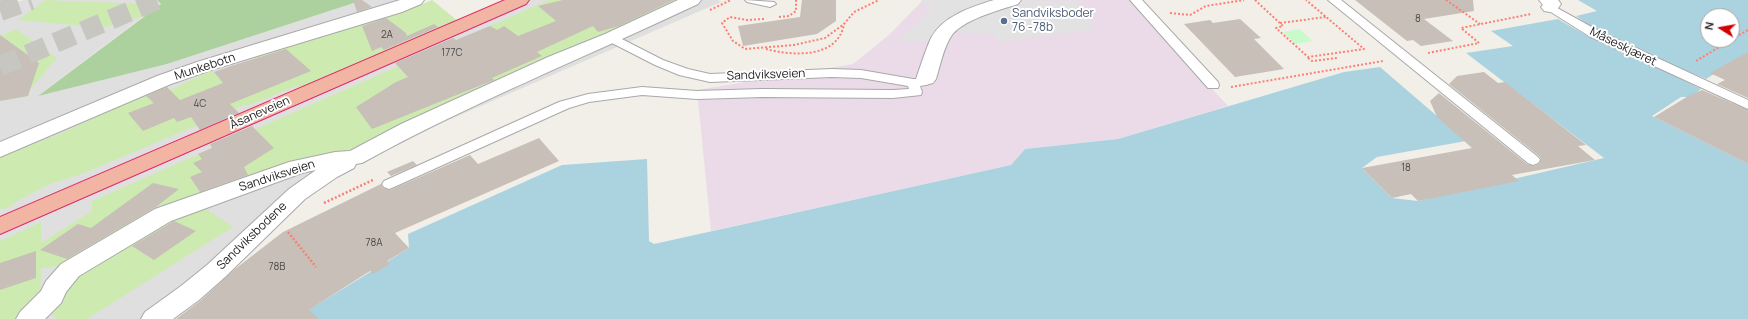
<!DOCTYPE html>
<meta charset="utf-8">
<style>
body{margin:0}
#map{position:relative;width:1748px;height:319px;overflow:hidden;background:#f2efe9;font-family:Manrope,sans-serif}
canvas{display:block}
.north{position:absolute;left:1700px;top:8px;width:40px;height:40px;box-sizing:border-box;background:#fff;border:1px solid #a7a7a7;border-radius:50%;rotate:281deg;font-size:11px;font-weight:700;line-height:16px;text-align:center;color:#222}
.north::after{content:'';display:block;margin:auto;width:14px;height:18px;background:#d40000;clip-path:polygon(50% 0,100% 100%,50% 72%,0 100%)}
</style>
<div id="map">
<canvas width="1748" height="319"></canvas>
<div class="north">N</div>
</div>
<script>
const context = document.querySelector('canvas').getContext('2d');
context.lineJoin = 'round';
function fill(path, color) { context.fillStyle = color; context.fill(path, 'evenodd'); }
function stroke(path, color, width, dash) { context.strokeStyle = color; context.lineWidth = width; context.lineCap = dash ? 'butt' : 'round'; context.setLineDash(dash || []); context.stroke(path); }
function write(font, color, halo, rows, align = 'center') {
  context.font = font + ' Manrope,sans-serif'; context.lineWidth = 4; context.setLineDash([]); context.textBaseline = 'middle'; context.strokeStyle = halo; context.fillStyle = color; for (const [text, x, y, turn = 0] of rows) {
    context.save(); context.translate(x, y); context.rotate((+turn || 0) * Math.PI / 180); context.textAlign = isNaN(turn) ? turn : align; if (halo) context.strokeText(text, 0, 0); context.fillText(text, 0, 0); context.restore();
  }
}
const residential = new Path2D(`
 M24 0H157L161 3 39 95 167 64 363 0H418L449 27 517 0H718L721 2 333 170 143 319H0V6Z`);
const industrial = new Path2D(`
 M923 0H1130L1228 106 1118 139 1025 149 1011 165 711 231 697 90 853 64 889 35Z`);
const grass = new Path2D(`
 M46 0 172 5 168 9 103 28 18 20Z
 M432 0 458 21 300 88 297 86 247 106 245 105 82 174 50 184 17 201 8 208 0 209V157L59 134 165 86 170 90 212 70 224 84 259 54 281 45 300 43 305 39 401 13Z
 M549 0H681L630 23 573 46 367 145 294 165 203 197 82 263 41 268 40 301 19 319H0V241L41 222V243L92 211V201Z
 M16 29 57 58 30 90 28 96 0 101V36Z
 M203 207 233 227 87 319H58L46 312 70 289 67 283 167 218Z`);
const forest = new Path2D(`
 M157 0H363L167 64 38 96 161 4Z`);
const park = new Path2D(`
 M1299 29 1313 41 1296 44 1283 32Z`);
const parking = new Path2D(`
 M921 0 1080 1 1094 29 999 42 994 34 967 33 962 30 927 42 898 41 928 14 931 8 922 3Z`);
const water = new Path2D(`
 M1578 0H1748V53L1706 79 1677 67 1675 76 1701 89 1691 97H1681L1652 116 1748 164V319H294L409 248 408 234 562 165 647 159 649 241 654 244 1011 165 1025 149 1118 139 1344 72 1380 67 1466 141 1377 157 1362 168 1392 198 1418 201 1604 158 1466 53 1513 46 1491 31 1558 19 1589 37 1600 33 1576 16 1597 11ZM1708 16H1732V40H1708Z`);
const building = new Path2D(`
 M353 0H362L372 7 357 12Z
 M563 0H674L619 26 598 32 593 26 537 52 542 56 492 78 494 80 372 129 356 107 396 82 408 77 395 63 453 38 456 40 490 26 497 30 504 26 518 36 556 21 538 6Z
 M802 0H836V21L817 34 743 46 738 26 800 17Z
 M1355 0H1473L1474 11 1424 19 1453 41 1421 46 1413 40 1407 41Z
 M386 18 406 33 407 36 434 24 438 27 384 50 381 47 372 51 362 26Z
 M1240 19 1261 38 1254 39 1284 69 1235 77 1184 24 1210 20 1213 23Z
 M0 35 39 63 28 96 0 101Z
 M286 49 311 71 230 104 239 113 200 130 191 117 177 122 174 118 143 131 128 113 154 103 146 96 167 87 180 100 223 83 214 72 231 66Z
 M1748 52V98L1717 84 1725 80 1710 73Z
 M1484 72 1498 83 1505 82 1586 145 1578 146 1595 160 1512 175 1519 181 1418 201 1411 194 1392 198 1362 168 1472 148 1437 117 1430 101 1439 93 1527 164 1534 166 1539 164 1541 159 1539 156 1449 84 1457 76Z
 M1702 90 1748 110V164L1654 117 1690 95Z
 M252 126 274 148 244 167 248 175 200 192 190 177 202 172 193 163 202 159 198 154 212 148 210 144Z
 M539 138 559 161 395 233 409 248 387 261 390 264 373 274 370 271 309 310 319 319H176L200 301 235 269 283 232 381 184 383 188 390 190 470 155 478 164Z
 M413 161 417 165 391 176 387 172Z
 M153 183 179 189 156 207 67 259 40 250 78 224 91 228Z
 M174 221 196 231 154 260 132 246Z
 M36 251V278L0 290V263Z`);
const trunkTunnel = new Path2D(`
 M0 11 31 0
 M0 66 157 0`);
const pathFar1 = new Path2D(`
 M1255 0 1283 26 1276 28 1308 57 1364 49 1306 0
 M1446 0 1480 24
 M710 10 731 0
 M1170 13 1190 15 1206 6 1244 0
 M779 17 789 16 796 11V0
 M764 19 747 20 730 17 722 23 733 41 745 49 794 45 825 38 844 24 854 12 879 0
 M1280 23 1326 17
 M1732 39 1748 30
 M766 49C792 56 838 59 844 24
 M1428 53 1479 43 1461 28 1531 14
 M1308 58 1312 61 1337 58
 M1696 61 1731 40
 M1231 87 1383 61`);
const path = new Path2D(`
 M324 203 373 180
 M288 232 316 267`);
const service = new Path2D(`
 M745 0 774 2 776 4 770 7 747 2Z
 M1130 0H1142L1218 82 1219 85 1218 88H1208Z
 M1328 0H1341L1538 157 1540 160 1538 163 1533 165 1528 163Z
 M1550 4 1597 30 1748 100V109L1589 36 1546 9 1544 7 1546 5Z
 M612 34 663 60 688 69 710 74 832 69 861 70 913 79H926L928 82 926 85 920 86 922 92 921 95 893 98 762 97 697 99 642 95 589 102 569 108 394 187 389 189 384 187 382 184 384 181 559 102 588 94 642 87 697 91 762 89 893 90 909 89 908 86 861 78 832 77 710 82 679 75 655 65 608 41 606 38 608 35Z`);
const minor = new Path2D(`
 M400 0H424L421 4 402 12 211 70 171 84 0 157V142L157 76 197 62Z
 M678 0H701L698 4C586 57 471 103 362 163L356 164 354 168 337 177 305 199 225 277 199 300 173 319H141L145 312 181 286 207 265 289 189 316 170 302 173 171 221 79 276 66 292 61 303 45 319H16L20 312 41 291 46 281 61 264 155 209 289 162 335 152 350 151 401 124 548 57 605 34Z
 M994 0H1021L1018 4C1000 10 960 20 950 38 943 50 940 66 936 79L933 83 926 85 919 83 916 79C921 65 925 51 931 38 943 16 971 7 994 0Z
 M1539 0H1558L1561 4 1556 11 1550 12 1544 11 1541 7 1543 5Z`);
const trunk = new Path2D(`
 M505 0H529L526 4 0 234V217Z`);
const markers = [
 [1004,21,4,"#5c6f8a"]
];
const numberNames = [
 ["8",1418,19],
 ["2A",387,35],
 ["177C",452,53],
 ["4C",200,104],
 ["18",1406,168],
 ["78A",374,243],
 ["78B",277,267]
];
const serviceNames = [
 ["Sandviksboder",1012,14],
 ["76 -78b",1012,28]
];
const streetNames = [
 ["Måseskjæret",1623,47,26],
 ["Munkebotn",205,67,-18],
 ["Sandviksveien",766,75,-2],
 ["Åsaneveien",260,113,-24],
 ["Sandviksveien",277,176,-18],
 ["Sandviksbodene",252,236,-44]
];
fill(residential, '#e0dfdf');
fill(industrial, '#ebdbe8');
fill(grass, '#cdebb0');
fill(forest, '#add19e');
fill(park, '#c8facc');
fill(parking, '#e2e2e2');
fill(water, '#aad3df');
fill(building, '#c7bfb8');
stroke(trunkTunnel, '#c8c6c1', 20, [20, 10]);
stroke(service, '#a9a9a9', 2);
stroke(minor, '#a9a9a9', 2);
stroke(trunk, '#dc2a67', 2);
stroke(pathFar1, '#fa8072', 2, [2, 2]);
stroke(path, '#fa8072', 2.5, [2, 2]);
fill(service, '#fff');
fill(minor, '#fff');
fill(trunk, '#f2b4a3');
for (const [x, y, r, color] of markers) { const dot = new Path2D(); dot.arc(x, y, r, 0, 2 * Math.PI); context.fillStyle = color; context.fill(dot); stroke(dot, '#fff', 1.5); }
write('10px', '#4b4948', null, numberNames);
write('12px', '#4e5e75', '#fff', serviceNames, 'left');
write('12px', '#222', '#fff', streetNames);
</script>
